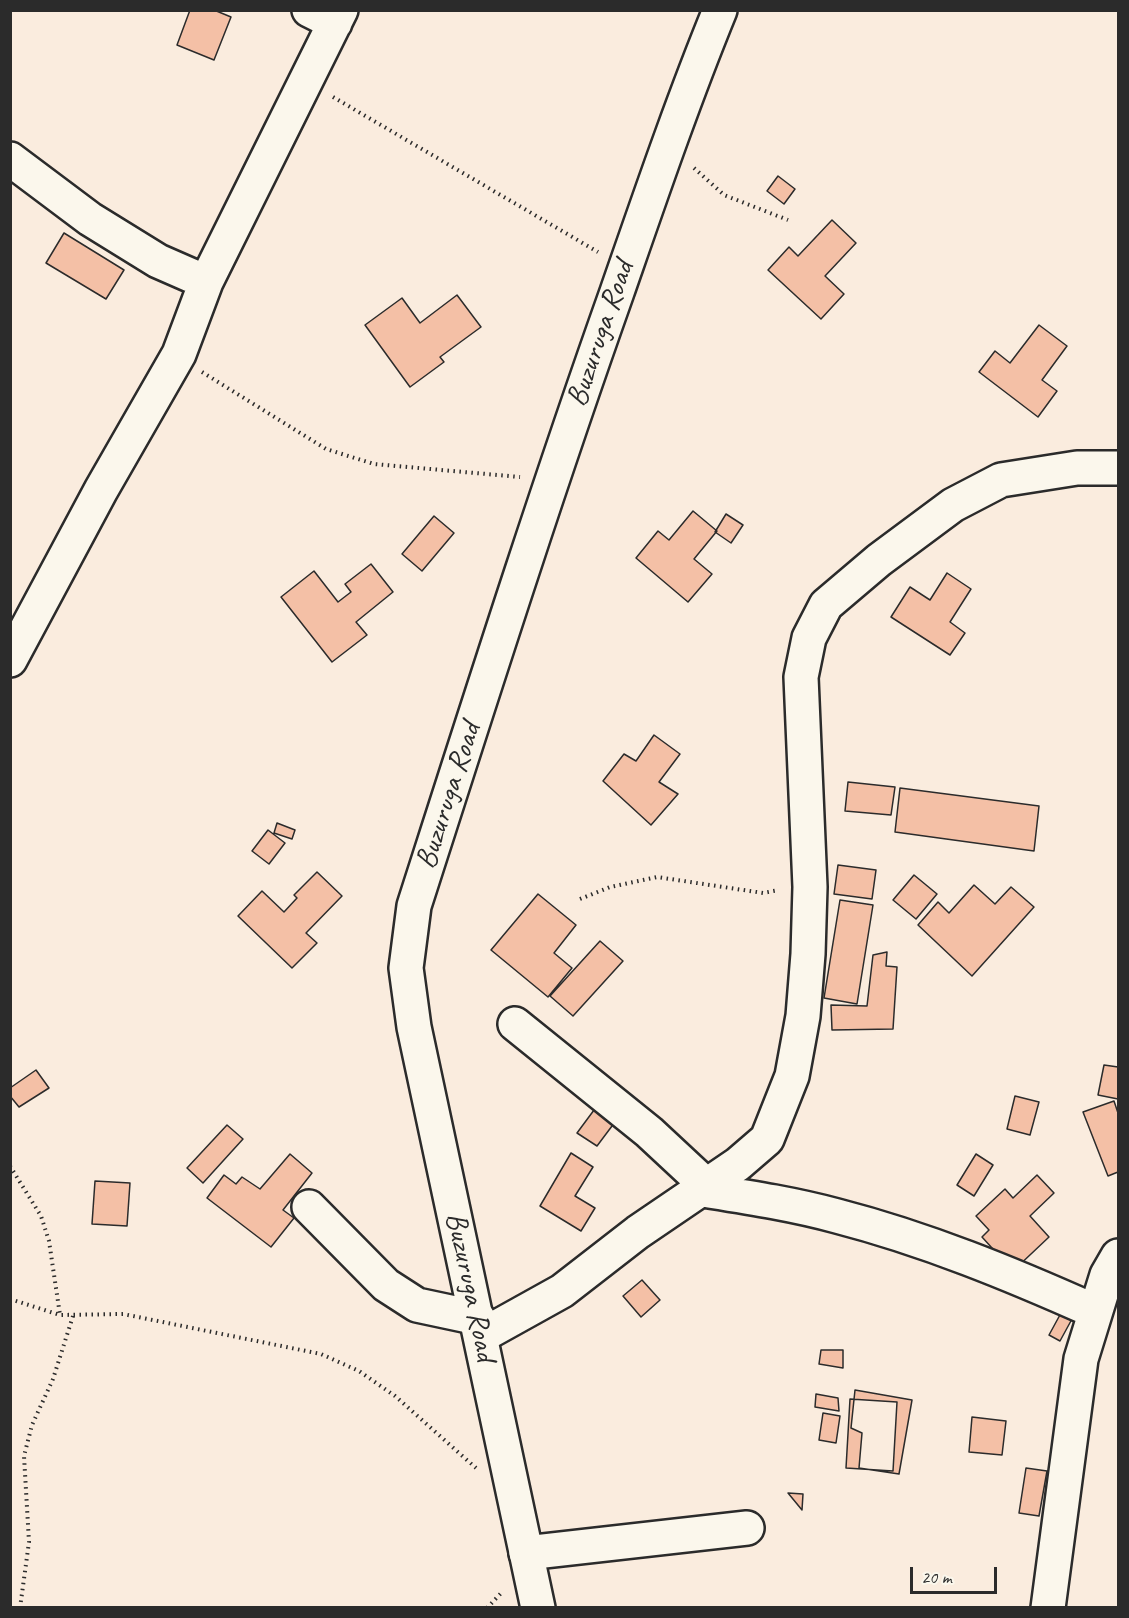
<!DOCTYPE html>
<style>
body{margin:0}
#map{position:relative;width:1129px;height:1618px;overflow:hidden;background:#faecde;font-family:Caveat,sans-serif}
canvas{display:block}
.frame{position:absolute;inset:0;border:12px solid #2b2b2b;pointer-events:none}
.scale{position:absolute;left:910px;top:1567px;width:87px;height:27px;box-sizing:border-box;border:3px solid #2b2b2b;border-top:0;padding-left:8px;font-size:18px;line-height:21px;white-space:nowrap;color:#2b2b2b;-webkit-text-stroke:4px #fbf7ec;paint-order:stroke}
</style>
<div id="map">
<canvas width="1129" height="1618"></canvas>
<div class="frame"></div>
<div class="scale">20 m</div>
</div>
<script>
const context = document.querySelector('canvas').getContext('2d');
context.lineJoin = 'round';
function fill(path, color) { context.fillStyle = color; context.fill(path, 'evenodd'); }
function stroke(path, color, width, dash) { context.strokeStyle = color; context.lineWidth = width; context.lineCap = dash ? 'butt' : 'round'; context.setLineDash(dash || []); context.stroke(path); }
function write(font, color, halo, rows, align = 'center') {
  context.font = font + ' Caveat,sans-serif'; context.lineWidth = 4.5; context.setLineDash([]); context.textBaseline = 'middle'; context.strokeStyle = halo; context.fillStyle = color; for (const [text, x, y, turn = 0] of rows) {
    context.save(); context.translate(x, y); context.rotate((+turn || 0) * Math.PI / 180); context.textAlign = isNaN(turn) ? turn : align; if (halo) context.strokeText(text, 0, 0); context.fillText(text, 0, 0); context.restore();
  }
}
const building = new Path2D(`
 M190 10H214L231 17 214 60 177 45Z
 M778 176 795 189 784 204 767 191Z
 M832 220 856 243 825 276 844 294 821 319 768 270 789 247 798 256Z
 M64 233 124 270 106 299 46 263Z
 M457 295 481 327 440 357 444 362 410 387 365 325 402 298 420 323Z
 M1039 325 1067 346 1042 380 1057 391 1038 417 979 372 995 351 1010 363Z
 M693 511 717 531 694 559 712 574 688 602 636 558 658 531 669 540Z
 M726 514 743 525 731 543 715 532Z
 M434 516 454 533 422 571 402 554Z
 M371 564 393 592 356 622 367 635 332 662 281 597 314 571 338 602 351 592 345 584Z
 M947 573 971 589 950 622 965 633 950 655 891 617 910 587 930 600Z
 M654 735 680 754 659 782 678 794 651 825 603 781 624 754 636 761Z
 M848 782 895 787 891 815 845 811Z
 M900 788 1039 806 1034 851 895 832Z
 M277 823 295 830 292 839 274 833Z
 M268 830 285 843 269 864 252 851Z
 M838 865 876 870 872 899 834 894Z
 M317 872 342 896 306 933 317 943 292 968 238 916 262 891 284 912 297 898 294 895Z
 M914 875 937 894 916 919 893 900Z
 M974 885 995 904 1011 887 1034 907 972 976 918 925 938 902 949 913Z
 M538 894 576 925 554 953 572 968 548 997 491 950Z
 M840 900 873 905 857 1004 824 998Z
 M600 941 623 961 573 1016 550 996Z
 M887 952 886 966 897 967 893 1029 832 1030 831 1005 867 1006 873 955Z
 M1104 1065 1118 1067V1099L1098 1095Z
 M36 1070 49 1088 19 1107 10 1096V1088Z
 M1015 1096 1039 1102 1030 1135 1007 1129Z
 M1114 1101 1118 1113V1172L1108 1176 1083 1112Z
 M597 1106 618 1118 597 1146 577 1133Z
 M227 1125 243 1139 203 1183 187 1168Z
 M571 1153 593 1167 575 1196 595 1208 581 1231 540 1206Z
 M290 1154 312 1173 283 1210 294 1218 271 1247 207 1198 224 1175 236 1184 242 1177 260 1189Z
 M976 1154 993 1165 974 1196 957 1185Z
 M1037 1175 1054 1193 1030 1216 1049 1237 1013 1271 982 1237 989 1230 976 1216 1005 1189 1013 1198Z
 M95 1181 130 1183 127 1226 92 1224Z
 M642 1280 660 1300 641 1317 623 1296Z
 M1061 1313 1072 1319 1060 1341 1049 1335Z
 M821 1350H843V1368L819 1364Z
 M855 1390 912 1400 899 1474 859 1468 862 1433 851 1428Z
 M816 1394 838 1398 839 1411 815 1407Z
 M850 1399 897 1402 893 1471 846 1468Z
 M823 1413 840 1416 836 1443 819 1440Z
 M972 1417 1006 1421 1002 1455 969 1452Z
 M1026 1468 1047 1471 1039 1516 1019 1513Z
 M788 1493 803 1494 802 1510Z`);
const path = new Path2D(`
 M333 97 598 252
 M694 168 724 195 788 220
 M202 372 326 449 374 464 520 477
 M580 899 610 887 657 877 763 893 779 890
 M10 1166 41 1216 49 1241 60 1315
 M10 1299 60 1315 123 1314 321 1354 359 1371 395 1396 476 1468
 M20 1608 29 1542 24 1456 32 1425 53 1379 73 1316
 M487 1608 503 1591`);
const minor = new Path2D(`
 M309 10 335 23
 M10 159 90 219 158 261 206 282
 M10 660 101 490 179 354 206 282 341 10
 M515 1024 649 1132 707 1186
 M703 1190C747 1197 793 1204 837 1216 926 1239 1011 1274 1094 1311
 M309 1207 386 1285 417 1305 478 1318
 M481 1336 562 1291 638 1232 738 1164 767 1139 792 1076 803 1016 808 954 810 887 801 677 809 638 826 605 879 560 953 505 1001 480 1077 468H1118
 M526 1553 747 1528
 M1048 1608 1081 1359 1107 1275 1118 1256`);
const major = new Path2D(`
 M538 1608 414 1027 406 968 414 906C480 700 545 495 617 292 650 197 682 103 720 10`);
const streetNames = [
 ["Buzuruga Road",601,334,-71],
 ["Buzuruga Road",449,796,-72],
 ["Buzuruga Road",470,1287,78]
];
fill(building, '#f4c0a6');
stroke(building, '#2b2b2b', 1.5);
stroke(minor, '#2b2b2b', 38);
stroke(major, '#2b2b2b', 38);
stroke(path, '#2b2b2b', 4, [1.5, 4.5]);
stroke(minor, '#fbf7ec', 33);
stroke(major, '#fbf7ec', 33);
write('30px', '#2b2b2b', '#fbf7ec', streetNames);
</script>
